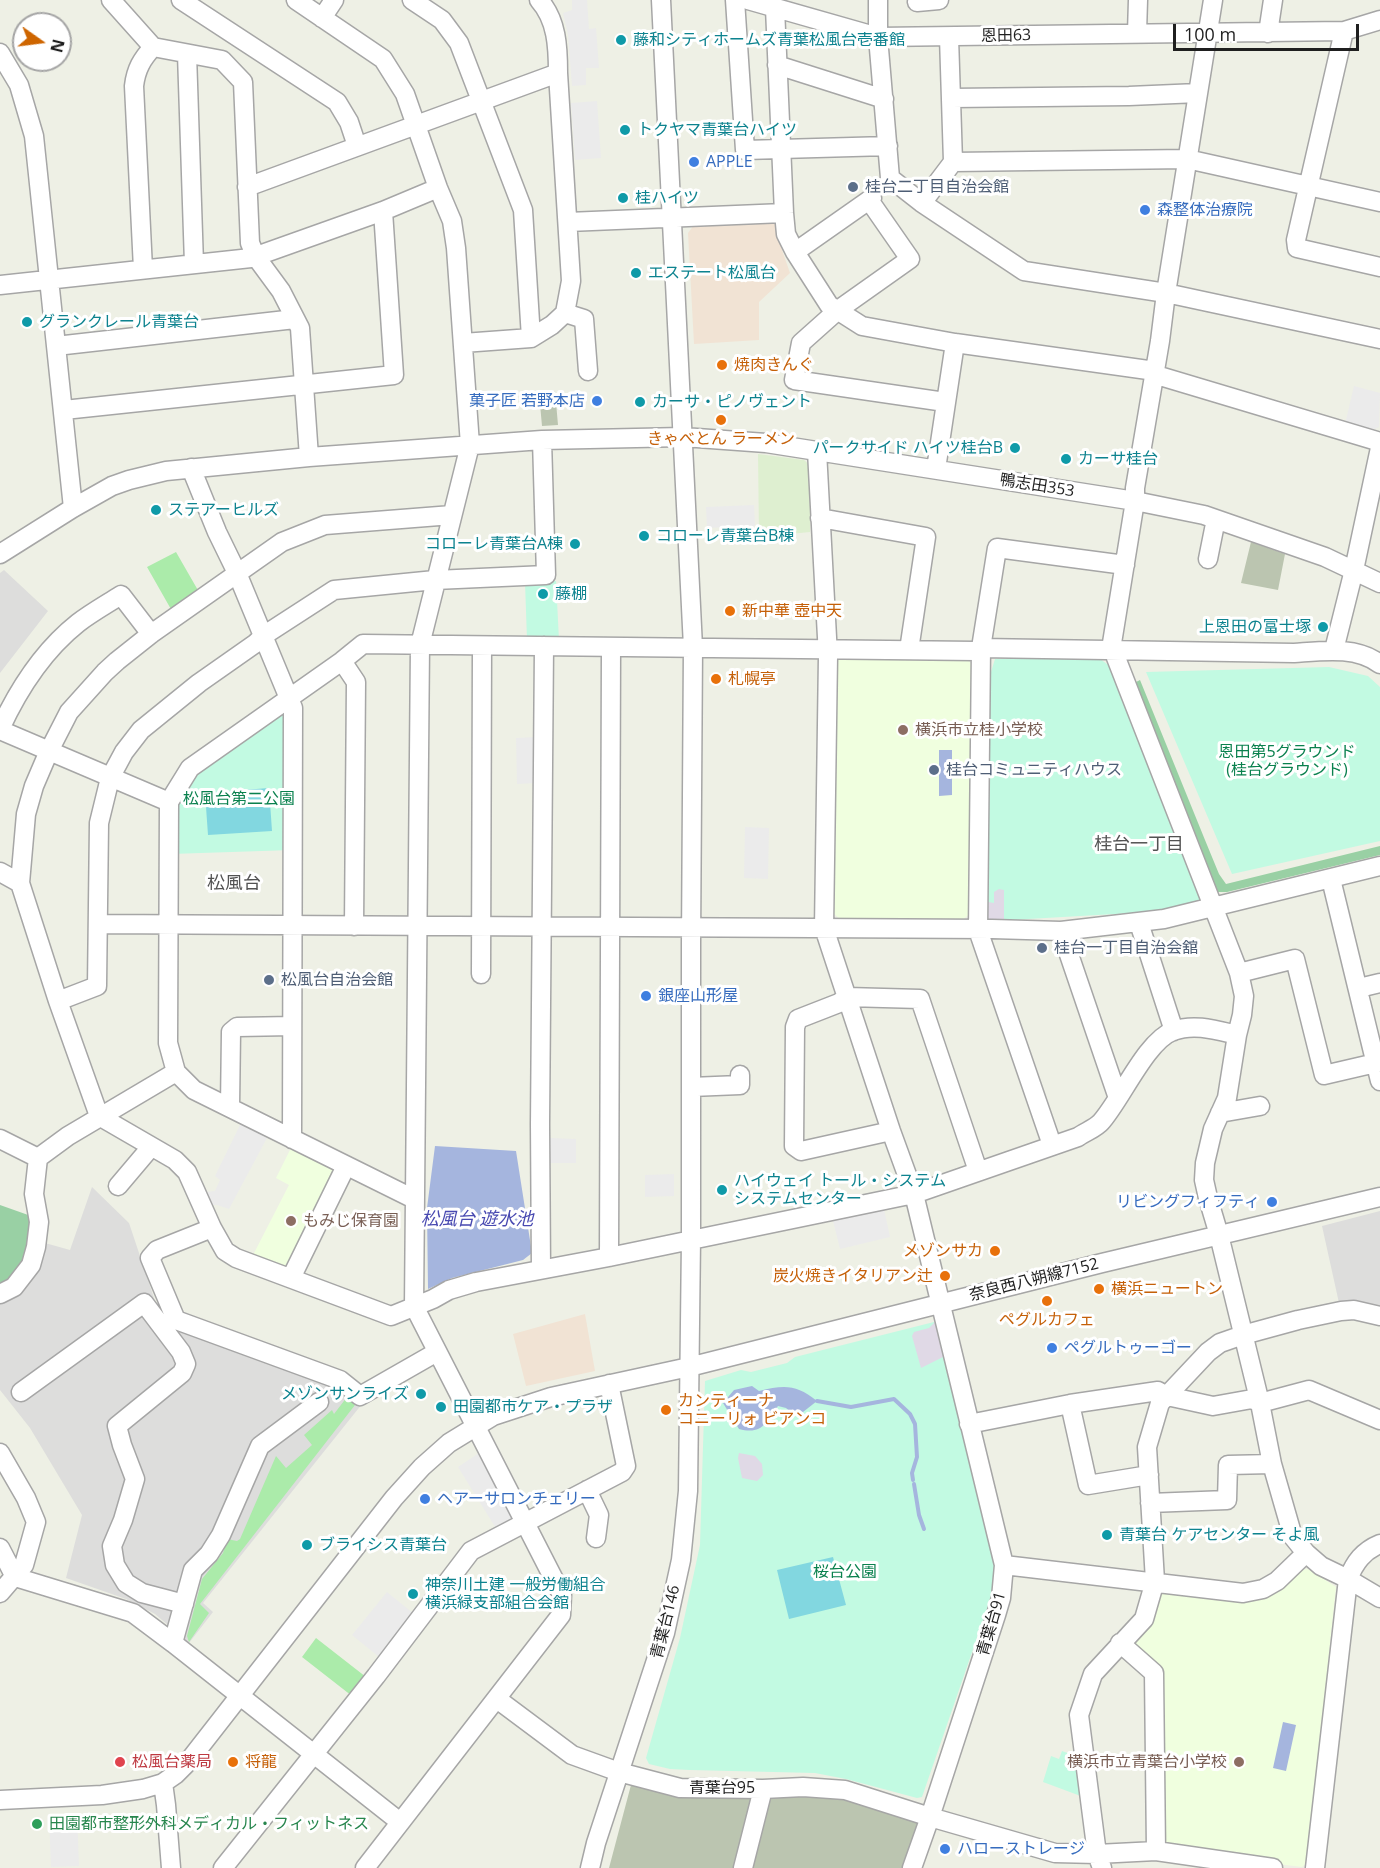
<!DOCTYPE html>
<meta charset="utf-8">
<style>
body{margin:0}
#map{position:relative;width:1380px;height:1868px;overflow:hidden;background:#eef0e5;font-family:"Open Sans",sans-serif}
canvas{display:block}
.north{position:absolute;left:12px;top:12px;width:60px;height:60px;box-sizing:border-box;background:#fff;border:2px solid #a5a5a5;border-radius:50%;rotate:104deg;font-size:16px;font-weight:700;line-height:24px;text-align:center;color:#1f1f1f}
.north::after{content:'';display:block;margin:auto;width:21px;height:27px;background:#ce6500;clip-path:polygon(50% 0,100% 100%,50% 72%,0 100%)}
.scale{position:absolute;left:1173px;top:24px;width:186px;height:27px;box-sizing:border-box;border:3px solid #1f1f1f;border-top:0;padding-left:8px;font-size:18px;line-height:21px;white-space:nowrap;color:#1f1f1f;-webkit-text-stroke:4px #fff;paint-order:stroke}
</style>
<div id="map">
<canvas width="1380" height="1868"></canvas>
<div class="north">N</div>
<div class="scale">100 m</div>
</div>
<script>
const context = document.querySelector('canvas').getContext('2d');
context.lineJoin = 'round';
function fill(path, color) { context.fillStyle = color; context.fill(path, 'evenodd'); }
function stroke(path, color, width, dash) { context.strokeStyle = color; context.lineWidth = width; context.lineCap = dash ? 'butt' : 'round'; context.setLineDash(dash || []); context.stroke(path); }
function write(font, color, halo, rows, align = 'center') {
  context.font = font + ' "Open Sans","Noto Sans JP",sans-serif'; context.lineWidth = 6; context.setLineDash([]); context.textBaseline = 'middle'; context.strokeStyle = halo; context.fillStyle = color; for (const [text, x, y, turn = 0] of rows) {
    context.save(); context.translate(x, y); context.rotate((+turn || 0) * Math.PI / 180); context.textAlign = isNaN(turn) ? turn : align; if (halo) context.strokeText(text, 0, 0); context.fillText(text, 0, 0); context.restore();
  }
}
const residential = new Path2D(`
 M4 570 48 611 0 673V573Z
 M92 1187 129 1223 155 1301 171 1326 344 1388 362 1404 203 1603 213 1612 189 1643 155 1614 126 1599 66 1578 82 1515 30 1428 0 1390V1303L45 1243 70 1250Z
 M1380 1211V1308L1339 1303 1322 1226Z`);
const commercial = new Path2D(`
 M778 221 782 250 790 273 759 302V340L694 344 688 233 694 225Z
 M585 1314 595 1371 526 1386 513 1334Z`);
const education = new Path2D(`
 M839 657 967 658 971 664 970 914 962 920 840 919 833 913V799L835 796 836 662Z
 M292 1146 334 1167 337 1173 288 1267 281 1270 252 1257 289 1185 276 1178Z
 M1308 1569 1336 1587 1307 1863 1302 1867 1166 1850 1162 1842 1161 1682 1131 1641 1160 1596 1166 1590 1247 1599 1300 1570Z`);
const construction = new Path2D(`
 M555 391 558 425 542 426 539 393Z
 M1251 542 1285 554 1278 590 1241 583Z
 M631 1785 689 1796 776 1791 853 1797 916 1818 919 1828 903 1868H609Z`);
const farmland = new Path2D(`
 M758 454 804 460 811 466 810 532 759 537Z`);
const grass = new Path2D(`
 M176 552 199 592 172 611 147 567Z
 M347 1397 355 1405 200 1604 209 1613 189 1642 187 1636 202 1579 223 1553 227 1539 237 1541 240 1539 276 1456 286 1468 312 1445 304 1435 332 1410 334 1414Z
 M316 1638 366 1677 352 1696 302 1657Z`);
const forest = new Path2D(`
 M1140 680 1205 840 1219 874 1226 884 1380 846V855L1227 892H1218L1201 857 1181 807 1169 770 1156 741 1134 683Z
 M0 1205 31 1216C27 1249 30 1264 0 1285Z`);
const park = new Path2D(`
 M556 581 559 640H527L525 582Z
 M995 659H1100L1114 669 1201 902 1150 912 993 921 988 909V764L991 672Z
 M1329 667 1368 676 1380 687V841L1232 874 1146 672Z
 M288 698 292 850 171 854 169 802 190 768Z
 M934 1322 993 1552 996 1577 989 1603 922 1797 917 1798 846 1779 815 1773 690 1770 670 1769 649 1764 646 1758 680 1638 700 1545 705 1381 741 1370 751 1372 787 1363 795 1357Z
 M1062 1751 1081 1758 1086 1798 1043 1782 1051 1756 1059 1759Z`);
const pitch = new Path2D(`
 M269 788 272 831 208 835 205 793Z
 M833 1557 846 1605 789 1619 777 1570Z`);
const parking = new Path2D(`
 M572 0H587L589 29 596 28 599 68H586V85L572 86 568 35 563 13 572 10Z
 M597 101 601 158 575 160 571 103Z
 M1354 386 1380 393 1379 427 1370 431 1345 424Z
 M754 505 755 526 707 528 706 507Z
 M536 737 537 783 517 784 516 738Z
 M745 827 769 828 768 879 744 878Z
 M241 1123 267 1138 229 1209 217 1205H210L206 1192 215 1191 220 1180 215 1176Z
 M550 1138 576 1139V1163H549Z
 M674 1174V1196L645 1197V1175Z
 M884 1209 890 1237 840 1249 833 1221Z
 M482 1451 518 1520 497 1530 458 1467Z
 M387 1592 414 1614 379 1657 352 1635Z
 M77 1814 79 1866 51 1867 49 1816Z`);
const plaza = new Path2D(`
 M999 889 1004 890V926L987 923 983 901 994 903V892Z
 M936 1321 945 1356 921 1368 912 1336 914 1332 929 1328Z
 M739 1453 755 1456 762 1464 763 1475 757 1481 742 1478 738 1458Z`);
const water = new Path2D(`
 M939 750H952V795L939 796Z
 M435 1146 516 1151 532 1253 523 1260 452 1278 428 1289 427 1208Z
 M752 1386 759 1391C784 1385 796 1384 817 1401L803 1412 793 1414 786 1408 778 1406C766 1423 762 1435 739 1429L723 1403 734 1390Z
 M1283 1722 1296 1725 1286 1771 1273 1768Z`);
const stream = new Path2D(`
 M817 1401 851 1407 894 1399 910 1414 915 1424 917 1457 912 1473 913 1480
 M914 1484 919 1515 924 1529`);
const minor = new Path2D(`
 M111 0 153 47 222 60 243 82 250 243 256 257 281 291 300 328 309 457
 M181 0 337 102 349 122 357 146
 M296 0 383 59 405 94 438 188 452 221 456 248 470 445 420 645 414 1306 562 1595 561 1615 365 1868
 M412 0 442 20 459 43 523 210 531 338
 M735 0 745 150 888 146
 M748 0 878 37 1344 31 1380 20
 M878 0V37L890 178 922 203 1024 271 1166 293 1380 339
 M1213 0 1166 293 1160 341 1135 488V501L1112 643 1113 650 1239 973 1244 996 1242 1015 1237 1035 1227 1098 1213 1129 1205 1163 1204 1180 1208 1198 1219 1235 1260 1403 1272 1464 1293 1537 1306 1553 1321 1566 1348 1579 1380 1598
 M917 2 939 0
 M775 8 784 213 786 234 795 252 829 305 862 326 955 343 1148 370 1153 374 1380 442
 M322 18 334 0
 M1344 31 1296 240 1297 248 1380 267
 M1137 33 1138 0
 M1268 33 1273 0
 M0 53 19 85 34 136 73 508
 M187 54 194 264
 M777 65 884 99
 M952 98 1129 96 1198 93
 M953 162 1187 159 1380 202
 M247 187 558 73
 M869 200 910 259 838 310 801 343 794 380 945 402
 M922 203 953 162 949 37
 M568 222 784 213
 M795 252 872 198
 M143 269 134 86C136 69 142 59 153 47
 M0 285 251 258 383 211 438 188
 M565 313 584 319 588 371
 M463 343 531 338 552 325 565 313 571 281 558 73C558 47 557 20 539 0
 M56 346 295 319
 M64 410 394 375 383 211
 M817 451 828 656 824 928 891 1131 914 1194 1004 1565 1001 1598 996 1615 930 1817 912 1868
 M191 468 217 532 237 573 293 708 292 1139
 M936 469 955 343
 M820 518 926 537 909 650
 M0 554 73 508 112 486 129 480 166 471 309 457 542 440 683 437 766 443 1135 501 1204 515 1325 557 1380 583
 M1208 559 1216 519
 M1334 650 1354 570 1380 448
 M342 661 356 682 354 926
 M0 729C18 690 44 650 78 623 91 613 107 604 121 595L151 634
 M0 730 169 802
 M0 872 20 883 58 1001 99 1116 175 1160 187 1172 212 1228 225 1251 236 1258 391 1316 433 1299 449 1290 476 1282 609 1257 914 1194 1078 1137C1085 1132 1096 1128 1101 1122 1121 1100 1146 1041 1173 1031 1194 1023 1216 1030 1237 1035
 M1331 879 1380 1081
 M20 883 26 814 34 786 49 751 69 712 105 672 117 661 151 634 282 542 325 525 452 515
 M1139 923 1174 1031
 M98 924 992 929 1061 931 1164 919 1380 866
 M1061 931 1118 1098
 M1239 973 1295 959 1324 1075 1380 1062
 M481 974 482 646
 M1359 988 1380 983
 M58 1001 97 986 99 823 110 778 124 752 141 730 199 683 256 643 263 636 334 590 435 580 546 575 542 440
 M691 1087 740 1085V1075
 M230 1107 231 1032 237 1027 292 1026
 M1220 1113 1260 1106
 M891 1131 801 1151 794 1146 795 1027 798 1019 839 1003 847 997 920 999 978 1171
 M0 1139 38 1158
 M1052 1145 978 930 981 648 997 548 1125 565
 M118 1186 151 1147
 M414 1199 194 1090 176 1072 168 1043 169 802 190 768 342 661 363 644 975 651 981 648 1294 653C1323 651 1356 646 1380 664
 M212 1228 157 1250 150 1258 176 1320 340 1380 360 1396 437 1352
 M609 1257 611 648
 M541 1269 540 1124 544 646
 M291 1278 346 1166
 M0 1294 14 1287 31 1265 36 1247 39 1222 34 1194 38 1158 68 1136 176 1072
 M21 1392 144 1303 181 1352 186 1364 182 1373 117 1426 122 1445 135 1479 123 1520 112 1546 115 1565 126 1583 142 1593 184 1604
 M1070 1404 1088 1485 1149 1475
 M969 1424 1070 1404 1158 1391 1167 1396 1213 1406 1252 1399 1260 1403 1309 1390 1380 1420
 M0 1453 26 1498 36 1522 24 1565 0 1593
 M587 1490 599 1515 596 1538
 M1150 1503 1227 1500 1228 1465 1272 1464
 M0 1548 15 1577 133 1613 173 1643 400 1822
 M1004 1565 1243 1593 1263 1589 1277 1581 1306 1553
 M173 1643 193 1570 209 1554 221 1535 260 1446 319 1402
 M1120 1643 1154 1673 1156 1851
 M497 1699 572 1755 619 1772 680 1788 763 1789 803 1787 845 1790 930 1817 1055 1853 1097 1854 1156 1851 1273 1868
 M163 1783 166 1805 171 1868
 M0 1800 102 1795 143 1789 163 1783 176 1774 188 1762 394 1498 422 1467 449 1443 493 1416 551 1397 689 1367 1102 1263 1380 1197
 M223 1868 376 1676 471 1551 622 1472 626 1466 609 1384
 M590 1868 596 1843 665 1633 681 1560 688 1491 691 1239V943L693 647 661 0
 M743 1868 763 1789
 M1102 1868 1097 1854 1079 1715 1093 1674 1144 1619 1155 1581 1147 1447 1160 1403 1208 1352 1220 1343 1243 1335 1298 1320 1341 1311 1354 1310 1380 1316
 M1315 1868 1348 1579C1355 1562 1363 1551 1380 1544`);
const markers = [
 [621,40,6,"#0f9aa8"],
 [625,130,6,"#0f9aa8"],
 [694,162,6,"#3f7fe0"],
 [853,187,6,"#5c6f8a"],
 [623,198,6,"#0f9aa8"],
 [1145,210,6,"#3f7fe0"],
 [636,273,6,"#0f9aa8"],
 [27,322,6,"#0f9aa8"],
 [722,365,6,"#e8710a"],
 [597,401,6,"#3f7fe0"],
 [640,402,6,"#0f9aa8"],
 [721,420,6,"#e8710a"],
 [1015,448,6,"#0f9aa8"],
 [1066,459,6,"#0f9aa8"],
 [156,510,6,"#0f9aa8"],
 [644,536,6,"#0f9aa8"],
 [575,544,6,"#0f9aa8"],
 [543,594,6,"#0f9aa8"],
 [730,611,6,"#e8710a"],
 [1323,627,6,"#0f9aa8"],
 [716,679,6,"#e8710a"],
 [903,730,6,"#8d6e63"],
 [934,770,6,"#5c6f8a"],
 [1042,948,6,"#5c6f8a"],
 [269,980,6,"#5c6f8a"],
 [646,996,6,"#3f7fe0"],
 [722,1190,6,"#0f9aa8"],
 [1272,1202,6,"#3f7fe0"],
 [291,1221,6,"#8d6e63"],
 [995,1251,6,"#e8710a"],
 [945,1276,6,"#e8710a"],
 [1099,1289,6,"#e8710a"],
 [1047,1301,6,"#e8710a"],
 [1052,1348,6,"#3f7fe0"],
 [421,1394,6,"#0f9aa8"],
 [441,1407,6,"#0f9aa8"],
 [666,1410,6,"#e8710a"],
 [425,1499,6,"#3f7fe0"],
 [1107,1535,6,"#0f9aa8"],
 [307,1545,6,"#0f9aa8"],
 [413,1594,6,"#0f9aa8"],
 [120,1762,6,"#e0444e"],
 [233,1762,6,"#e8710a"],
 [1239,1762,6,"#8d6e63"],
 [37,1824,6,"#2e9e5b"],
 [945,1849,6,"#3f7fe0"]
];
const streetNames = [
 ["恩田63",1006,36,-1],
 ["鴨志田353",1037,486,9],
 ["奈良西八朔線7152",1034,1280,-14],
 ["青葉台146",666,1622,-76],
 ["青葉台91",992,1624,-74],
 ["青葉台95",722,1788]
];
const cultureNames = [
 ["藤和シティホームズ青葉松風台壱番館",633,40],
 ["トクヤマ青葉台ハイツ",637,130],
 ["桂ハイツ",635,198],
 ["エステート松風台",648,273],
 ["グランクレール青葉台",39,322],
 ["カーサ・ピノヴェント",652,402],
 ["パークサイド ハイツ桂台B",1003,448,"right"],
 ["カーサ桂台",1078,459],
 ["ステアーヒルズ",168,510],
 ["コローレ青葉台B棟",656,536],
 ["コローレ青葉台A棟",563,544,"right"],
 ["藤棚",555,594],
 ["上恩田の富士塚",1311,627,"right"],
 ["ハイウェイ トール・システム",734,1181],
 ["システムセンター",734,1199],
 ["メゾンサンライズ",409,1394,"right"],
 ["田園都市ケア・プラザ",453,1407],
 ["青葉台 ケアセンター そよ風",1119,1535],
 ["ブライシス青葉台",319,1545],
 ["神奈川土建 一般労働組合",425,1585],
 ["横浜緑支部組合会館",425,1603]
];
const shopNames = [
 ["APPLE",706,162],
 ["森整体治療院",1157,210],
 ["菓子匠 若野本店",585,401,"right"],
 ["銀座山形屋",658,996],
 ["リビングフィフティ",1260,1202,"right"],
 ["ペグルトゥーゴー",1064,1348],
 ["ヘアーサロンチェリー",437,1499],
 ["ハローストレージ",957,1849]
];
const serviceNames = [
 ["桂台二丁目自治会館",865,187],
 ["桂台コミュニティハウス",946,770],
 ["桂台一丁目自治会舘",1054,948],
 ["松風台自治会館",281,980]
];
const foodNames = [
 ["焼肉きんぐ",734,365],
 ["きゃべとん ラーメン",721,439,"center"],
 ["新中華 壺中天",742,611],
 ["札幌亭",728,679],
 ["メゾンサカ",983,1251,"right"],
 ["炭火焼きイタリアン辻",933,1276,"right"],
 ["横浜ニュートン",1111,1289],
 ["ペグルカフェ",1047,1320,"center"],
 ["カンティーナ",678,1401],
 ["コニーリォ ビアンコ",678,1419],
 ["将龍",245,1762]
];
const educationNames = [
 ["横浜市立桂小学校",915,730],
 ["もみじ保育園",303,1221],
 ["横浜市立青葉台小学校",1227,1762,"right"]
];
const parkNames = [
 ["恩田第5グラウンド",1287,752],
 ["(桂台グラウンド)",1287,770],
 ["松風台第二公園",239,799],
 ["桜台公園",845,1572]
];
const healthNames = [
 ["松風台薬局",132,1762]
];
const leisureNames = [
 ["田園都市整形外科メディカル・フィットネス",49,1824]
];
const neighbourhoodNames = [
 ["桂台一丁目",1139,845],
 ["松風台",234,884]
];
const waterNames = [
 ["松風台 遊水池",477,1220]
];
fill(residential, '#dddddc');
fill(commercial, '#f1e3d4');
fill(education, '#f0ffdf');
fill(construction, '#bbc5b0');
fill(farmland, '#deefd0');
fill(grass, '#abebaa');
fill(forest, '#99d0a4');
fill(park, '#c2fae2');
fill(pitch, '#82d7e0');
fill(parking, '#ebebeb');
fill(plaza, '#e0d9e6');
fill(water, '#a5b5de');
stroke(stream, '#a5b5de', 4);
stroke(minor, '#a6a6a6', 21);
stroke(minor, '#fff', 18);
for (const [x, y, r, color] of markers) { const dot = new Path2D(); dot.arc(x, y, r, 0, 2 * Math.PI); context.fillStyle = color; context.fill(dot); stroke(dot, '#fff', 2); }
write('16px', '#1f1f1f', '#fff', streetNames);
write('16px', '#0d838f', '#fff', cultureNames, 'left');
write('16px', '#366cbe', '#fff', shopNames, 'left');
write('16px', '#4e5e75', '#fff', serviceNames, 'left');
write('16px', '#c56008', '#fff', foodNames, 'left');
write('16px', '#785e54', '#fff', educationNames, 'left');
write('16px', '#0a814e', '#fff', parkNames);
write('16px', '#be3a42', '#fff', healthNames, 'left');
write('16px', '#27864d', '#fff', leisureNames, 'left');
write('18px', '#525252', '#fff', neighbourhoodNames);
write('italic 18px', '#494ab1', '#fff', waterNames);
</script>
